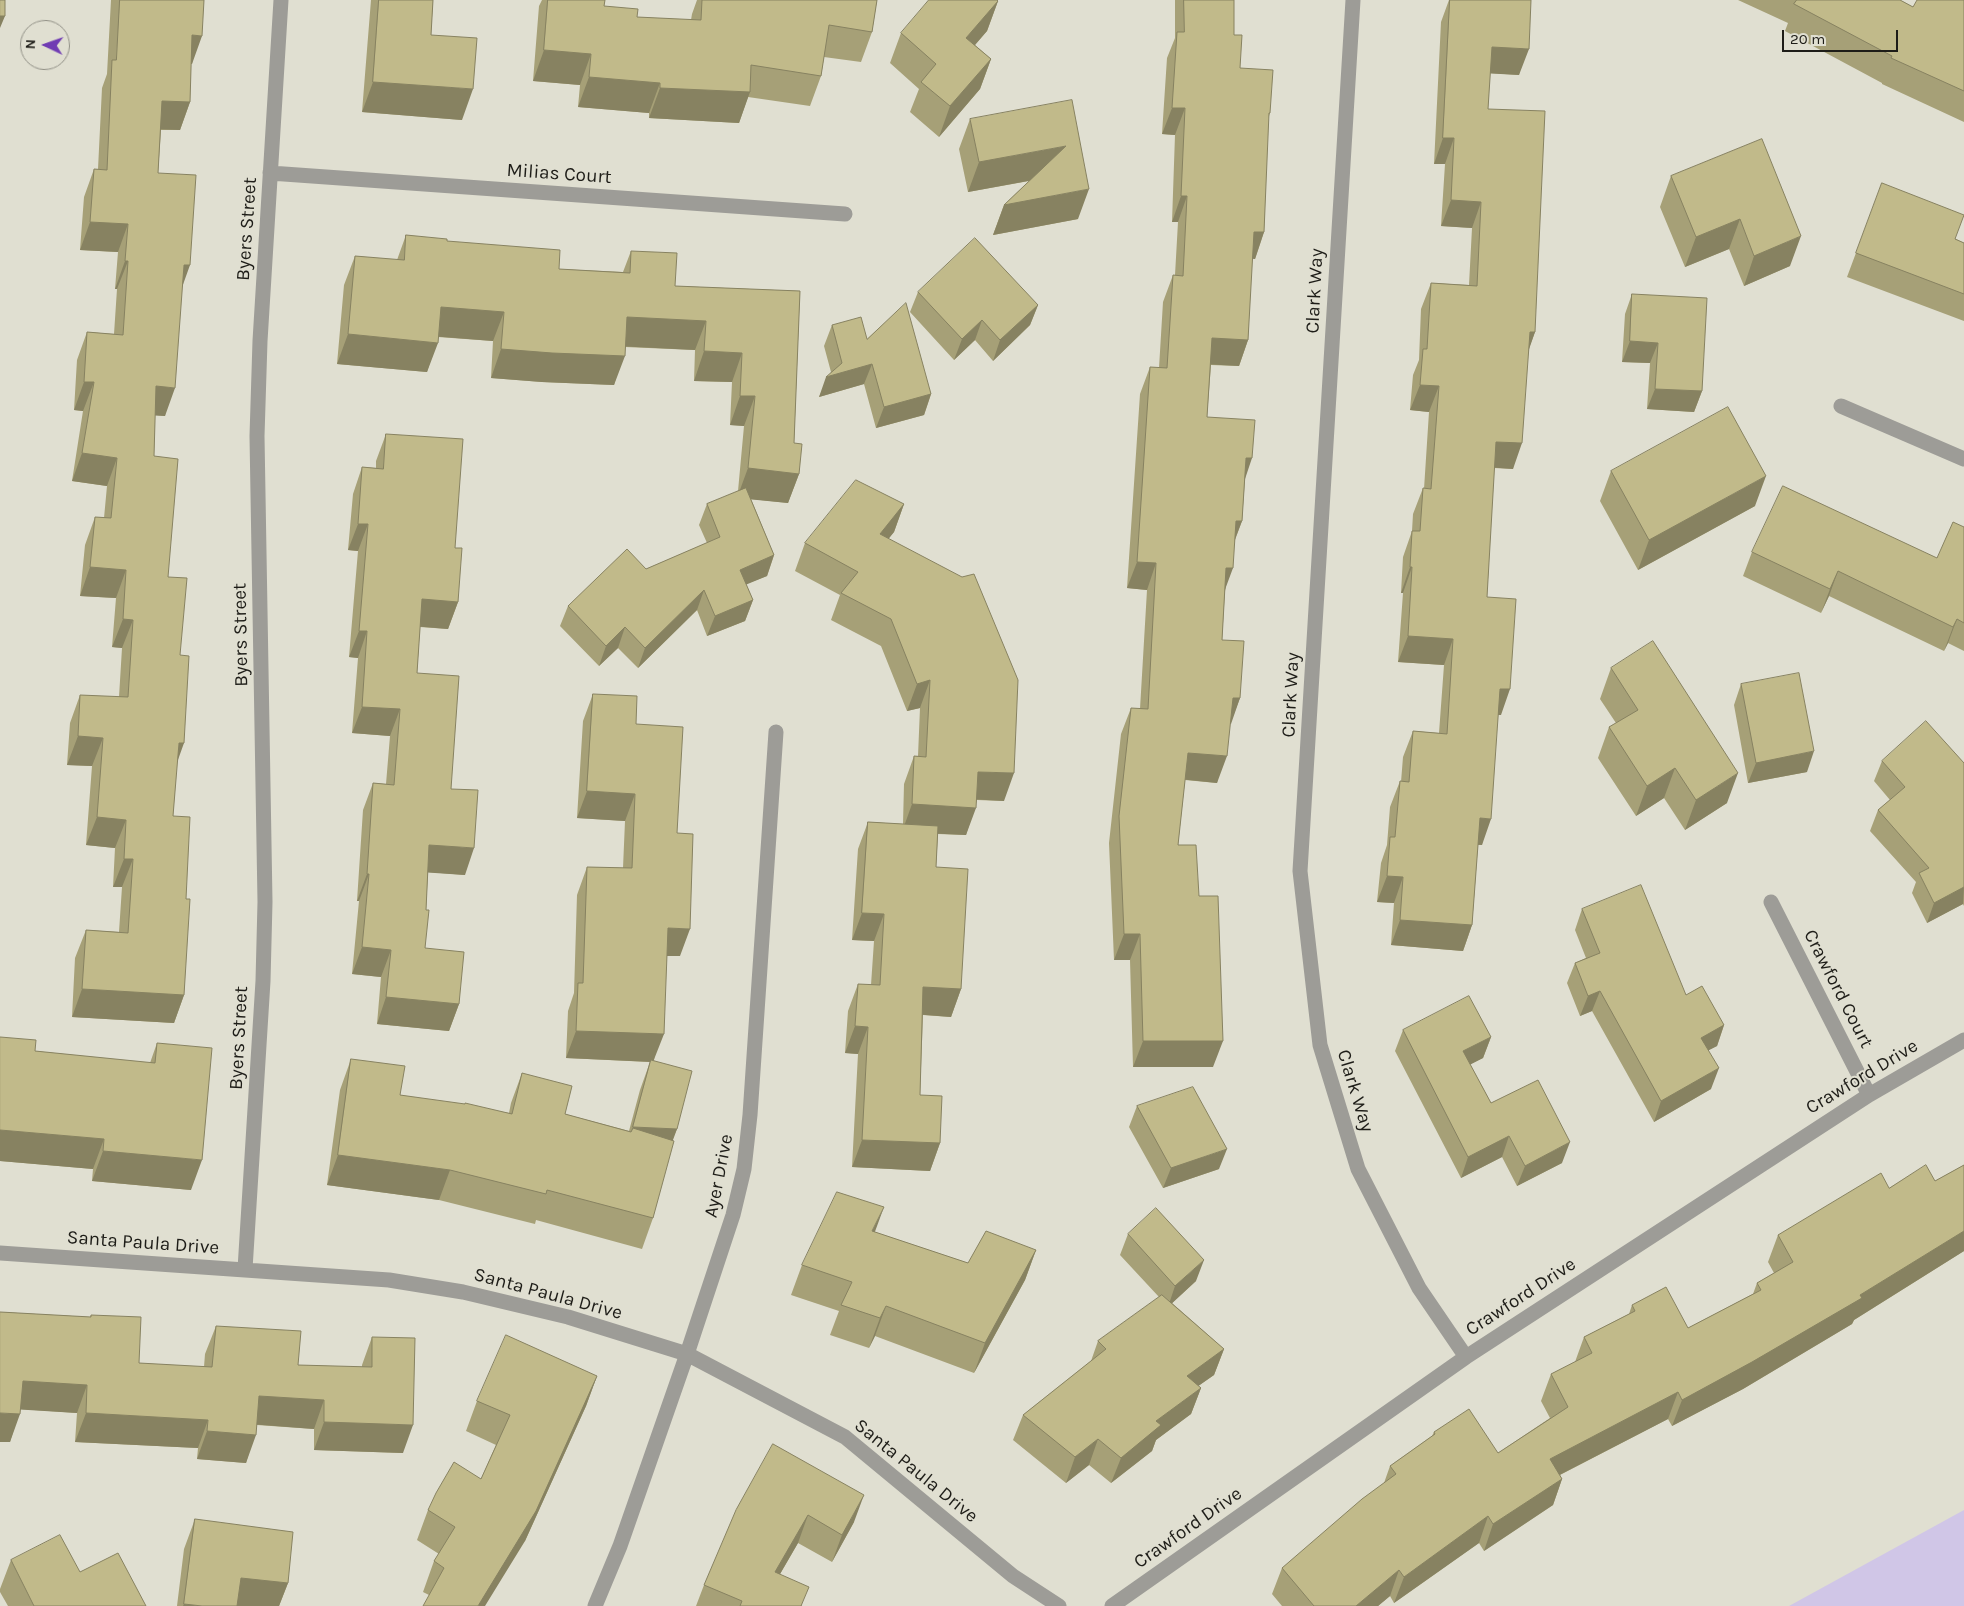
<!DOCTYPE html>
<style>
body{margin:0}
#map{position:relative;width:1964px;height:1606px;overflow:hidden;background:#e0dfd1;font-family:Karla,sans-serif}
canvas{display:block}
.north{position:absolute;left:20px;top:20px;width:50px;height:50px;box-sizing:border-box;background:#e0dfd1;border:1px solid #929187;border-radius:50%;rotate:273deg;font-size:14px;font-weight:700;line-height:20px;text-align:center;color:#1e1d18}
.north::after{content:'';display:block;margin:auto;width:18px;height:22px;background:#703cb3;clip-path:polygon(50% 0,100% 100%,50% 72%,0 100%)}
.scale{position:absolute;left:1782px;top:30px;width:116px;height:22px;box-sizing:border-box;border:2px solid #1e1d18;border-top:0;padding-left:6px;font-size:15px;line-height:18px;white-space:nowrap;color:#1e1d18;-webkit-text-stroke:4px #e0dfd1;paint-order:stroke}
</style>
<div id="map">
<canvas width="1964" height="1606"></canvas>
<div class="north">N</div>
<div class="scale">20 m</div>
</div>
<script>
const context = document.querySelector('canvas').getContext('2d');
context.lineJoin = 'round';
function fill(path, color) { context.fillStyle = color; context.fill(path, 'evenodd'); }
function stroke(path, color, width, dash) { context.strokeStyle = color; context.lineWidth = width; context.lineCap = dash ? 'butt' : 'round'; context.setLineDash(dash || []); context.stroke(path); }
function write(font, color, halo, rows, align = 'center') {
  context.font = font + ' Karla,sans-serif'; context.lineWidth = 4; context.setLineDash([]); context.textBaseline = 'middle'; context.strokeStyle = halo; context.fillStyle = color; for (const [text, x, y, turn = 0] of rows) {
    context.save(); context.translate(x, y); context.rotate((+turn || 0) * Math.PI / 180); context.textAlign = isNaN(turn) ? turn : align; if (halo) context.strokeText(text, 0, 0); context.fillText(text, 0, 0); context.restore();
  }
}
const green = new Path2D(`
 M1964 1510V1606H1789Z`);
const minor = new Path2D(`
 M1353 0 1300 871 1320 1045 1358 1169 1419 1288 1466 1357
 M270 173 845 214
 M1841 406 1964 459
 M1771 902 1869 1095
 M0 1253 389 1280 463 1292 568 1317 687 1354 845 1437 1013 1576 1059 1606
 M245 1269 263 981 265 902 257 436 260 341 281 0
 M595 1606 620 1546 687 1354 733 1215 744 1169 750 1115 776 732
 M1112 1606 1466 1357 1869 1095 1964 1040`);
const wall = new Path2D(`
 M111 0H204L192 64H191L190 102 180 130H161L158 173 182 288 165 416 155 415 154 456 168 577 180 655 177 761 173 816 186 899 184 995 174 1023 72 1017 75 958 86 930 119 932 122 887H113L115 848 86 845 92 766 67 765 70 723 80 695 119 697 122 648 112 647 116 598 80 596 85 545 95 517 104 518 107 486 72 481 83 411 74 410 77 360 87 332 114 334 117 289H115L118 252 80 250 84 197 94 169H98L102 88 107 74Z
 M371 0H433L431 35 462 120 362 112Z
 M542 0H605L604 6 637 17 691 20 692 14 697 0H877L872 32 861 62 824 57 821 76 810 106 748 97 739 123 649 118V113L578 107 580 85 533 81 539 6Z
 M1175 0H1234V35L1240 68 1270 113 1268 119 1264 232 1255 259 1252 258 1248 340 1239 366 1211 365 1207 417 1245 479 1242 521 1235 540 1225 591 1222 640 1240 698 1230 724 1217 783 1185 780 1178 845 1199 896 1213 1067H1133L1130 960H1114L1109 843 1121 734 1131 708 1140 709 1147 590 1127 588 1140 394 1150 367 1159 368 1163 302 1173 275H1175L1178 222H1172L1175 135 1162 134 1167 58 1175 38Z
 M1449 0H1531L1519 75 1490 73 1488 109 1535 332 1529 348 1513 469 1494 468 1487 597 1501 715H1498L1482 845H1478L1472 925 1463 951 1391 945 1394 903 1377 902 1381 863 1387 845 1390 807 1400 781 1401 782 1403 757 1413 731 1439 733 1444 665 1398 662 1403 593H1401L1403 557 1412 531 1413 514 1423 488 1424 489 1429 412 1410 410 1413 375 1419 360 1421 309 1431 283 1469 285 1472 228 1441 226 1445 164H1434L1441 22Z
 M1738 0H1900L1913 7 1964 0V122L1882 84V83L1785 31 1788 23Z
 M998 1 987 31 975 45 991 59 980 89 939 137 910 112 919 89 890 63 901 33Z
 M970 119 1078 219 993 235 1004 205 1029 181 968 192 959 149Z
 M1762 139 1790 266 1744 286 1729 249 1685 267 1660 207 1671 176Z
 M1882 183 1956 239 1964 243V321L1847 277Z
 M406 235 447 241 559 269 623 272 631 251 675 286 800 291 794 443 799 474 788 503 751 499 774 555 767 576 746 584 753 600 745 621 707 636 697 610 638 668 618 648 599 666 560 626 568 606 646 569 707 543 699 525 707 504 738 491 744 426 730 425 732 382 694 381 695 350 625 347 614 385 542 382 491 378 493 341 438 337 427 372 337 364 344 285 355 256 397 260Z
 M918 292 1038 305 1030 325 993 361 975 340 954 360 910 312Z
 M1632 294 1702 391 1694 412 1647 409 1650 363 1622 362 1625 314Z
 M832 325 867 339 931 394 924 415 876 428 864 384 819 397 831 372 824 346Z
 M386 434 455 548 458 602 448 629 420 627 417 673 451 789 465 875 428 872 426 910 425 948 459 1004 449 1031 377 1024 381 977 352 974 359 901H357L363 810 373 783 386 784 390 736 352 733 358 658 349 657 358 551 348 550 353 494 362 467 376 468V461Z
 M1611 471 1755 506 1638 570 1600 501Z
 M904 504 894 532 888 539 1004 801 977 800 966 835 938 834 936 867 961 989 951 1017 923 1015 920 1095 940 1143 930 1171 852 1167 858 1054 845 1053 848 1011 858 984 871 985 874 941 852 940 858 849 868 822 903 824 904 784 914 756H918L920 708 907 711 881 646 831 620 840 595 795 571 805 543Z
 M1964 527V651L1948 643 1944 651 1829 596 1821 613 1743 576 1752 552 1937 558Z
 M1611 668 1727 803 1685 830 1664 798 1636 816 1598 758 1609 727 1616 723 1600 699Z
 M1741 684 1807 772 1748 783 1734 705Z
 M593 694 636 724 677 833 680 956H667L654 1060 677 1129 672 1140 653 1218 642 1249 536 1220 535 1224 439 1200 327 1185 340 1090 351 1059 400 1095 509 1113 511 1103 522 1073 565 1114 629 1131 640 1090 650 1062 566 1058 568 1011 574 993 577 895 587 867 623 868 625 821 577 818 583 721Z
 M1882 761 1964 763V906L1963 904 1927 923 1912 893 1916 882 1870 831 1878 810 1890 800 1874 781Z
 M1582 909 1686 995 1724 1025 1717 1046 1708 1050 1711 1089 1654 1122 1592 1011 1580 1016 1567 983 1575 963 1586 958 1575 930Z
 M1403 1030 1491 1037 1483 1058 1470 1064 1491 1103 1562 1163 1517 1186 1502 1157 1461 1178 1395 1051Z
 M0 1037 35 1051 150 1063 157 1043 191 1190 92 1181 93 1169 0 1161Z
 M1137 1106 1219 1169 1163 1188 1129 1127Z
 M1964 1165V1251L1854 1320 1852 1324 1743 1389 1672 1426 1668 1419 1560 1475 1562 1479 1553 1505 1484 1551 1479 1543 1394 1603 1390 1596 1378 1606H1282L1272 1594 1282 1568 1384 1483 1390 1466 1432 1436 1434 1432 1498 1453 1550 1418 1541 1401 1551 1374 1575 1362 1584 1337 1629 1314 1632 1305 1688 1328 1753 1294 1757 1283 1774 1273 1768 1262 1778 1235 1889 1188 1935 1181Z
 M875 1232 968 1263 1036 1250 1025 1280 974 1373 875 1336 869 1348 830 1335 839 1311 791 1295 802 1265Z
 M1128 1234 1196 1281 1172 1303 1224 1349 1214 1375 1198 1386 1201 1388 1191 1414 1156 1440 1152 1451 1111 1483 1089 1465 1066 1483 1013 1440 1023 1415 1091 1361 1098 1341 1159 1297 1120 1255Z
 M0 1312 90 1317 91 1315 139 1363 204 1367 205 1354 216 1326 298 1365 362 1367V1365L372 1337 403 1453 314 1450V1429L257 1425 246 1463 197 1459 198 1448 75 1442 77 1413 20 1409 10 1442Z
 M597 1376 586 1406 525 1541 429 1595 423 1592 434 1561 439 1554 417 1540 428 1510 481 1479 496 1445 466 1431 477 1401Z
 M773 1444 854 1522 832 1562 798 1543 780 1574 802 1606H696L704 1585Z
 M195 1519 288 1583 279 1606H177L184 1549Z
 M11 1560 80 1572 146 1606H8L0 1592V1589Z`);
const shadedWall = new Path2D(`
 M998 1 987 31 955 68 966 38Z
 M0 16H5L0 28Z
 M192 35 202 36 192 64 182 63Z
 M1492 47 1529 49 1519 75 1482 73Z
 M544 50 591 54 580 85 533 81Z
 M991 59 980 89 939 137 950 106Z
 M589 77 660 83 649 113 578 107Z
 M373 82 473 89 462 120 362 112Z
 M660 88 750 92 739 123 649 118Z
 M162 101 190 102 180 130 152 129Z
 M1172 108H1185L1175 135 1162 134Z
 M1443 138H1454L1445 164H1434Z
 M1066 146 1055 176 968 192 979 162Z
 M1089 189 1078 219 993 235 1004 205Z
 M1181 196H1187L1178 222H1172Z
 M1451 200 1481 202 1472 228 1441 226Z
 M1740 219 1729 249 1685 267 1696 237Z
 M90 222 128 224 118 252 80 250Z
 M1254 232H1264L1255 259 1244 258Z
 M1801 236 1790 266 1744 286 1754 256Z
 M125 261H128L117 289H115Z
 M184 265H190L180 293Z
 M1038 305 1030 325 993 361 1000 340Z
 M441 307 504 312 493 341 430 336Z
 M627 317 706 321 695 350 616 346Z
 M982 320 975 340 954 360 962 339Z
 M1530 332H1535L1526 358Z
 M348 334 438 343 427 372 337 364Z
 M1212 338 1248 340 1239 366 1203 364Z
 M1630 341 1658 343 1650 363 1622 362Z
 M501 349 625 356 614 385 542 382 491 378Z
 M704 351 742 353 732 382 694 381Z
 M872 364 864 384 819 397 826 377Z
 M84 382H94L83 411 74 410Z
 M1420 385 1439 386 1429 412 1410 410Z
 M156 386 175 388 165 416 146 415Z
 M1655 389 1702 391 1694 412 1647 409Z
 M931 394 924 415 876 428 884 407Z
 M740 396H755L744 426 730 425Z
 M1496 442 1522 443 1513 469 1486 467Z
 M82 453 117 458 107 486 72 481Z
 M1246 458H1252L1243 485Z
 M748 468 799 474 788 503 737 498Z
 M1766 476 1755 506 1638 570 1649 540Z
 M904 504 894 532 870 562 880 534Z
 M1236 521H1242L1232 547Z
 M358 524H368L358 551 348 550Z
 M774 555 767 576 733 590 740 570Z
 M1137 562 1156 563 1147 590 1127 588Z
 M90 567 126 570 116 598 80 596Z
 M1410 567H1412L1403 593H1401Z
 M1226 568H1233L1223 595Z
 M1838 571 1829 596 1821 613 1830 589Z
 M704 590 697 610 638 668 645 648Z
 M422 599 458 602 448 629 412 626Z
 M753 600 745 621 707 636 715 616Z
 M123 619 133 620 122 648 112 647Z
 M1957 619 1948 643 1944 651 1953 627Z
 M625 627 618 648 599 666 606 646Z
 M359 631H367L358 658 349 657Z
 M1408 636 1453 639 1444 665 1398 662Z
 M930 680 920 708 907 711 917 684Z
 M1500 689H1510L1501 715H1491Z
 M1233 698H1240L1231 724H1223Z
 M362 707 400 709 390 736 352 733Z
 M78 736 103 738 92 766 67 765Z
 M179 743H184L174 771Z
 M1814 751 1807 772 1748 783 1756 763Z
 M1188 753 1227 756 1217 783 1179 779Z
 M1675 768 1664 798 1636 816 1647 786Z
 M978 772 1014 773 1004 801 968 799Z
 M1738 773 1727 803 1685 830 1696 800Z
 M587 791 635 794 625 821 577 818Z
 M912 804 976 808 966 835 902 832Z
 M97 817 126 820 115 848 86 845Z
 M1480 818 1491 819 1482 845 1471 844Z
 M429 845 474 848 465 875 420 872Z
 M124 859H133L122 887H113Z
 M367 874H369L359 901H357Z
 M1387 876 1403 877 1394 903 1377 902Z
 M1964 887 1963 904 1927 923 1934 903Z
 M862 913 884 914 874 941 852 940Z
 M1400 920 1472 925 1463 951 1391 945Z
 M668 928 690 929 680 956H658Z
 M1124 934H1140L1130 960H1114Z
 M362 947 391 950 381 977 352 974Z
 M923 987 961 989 951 1017 913 1014Z
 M82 989 184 995 174 1023 72 1017Z
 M1600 991 1592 1011 1580 1016 1588 996Z
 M386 997 459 1004 449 1031 377 1024Z
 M1724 1025 1717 1046 1694 1058 1701 1038Z
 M855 1026 868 1027 858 1054 845 1053Z
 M576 1031 664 1034 653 1062 566 1058Z
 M1491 1037 1483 1058 1456 1072 1463 1051Z
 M1143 1041H1223L1213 1067H1133Z
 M1719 1068 1711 1089 1654 1122 1661 1101Z
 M633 1127 677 1129 666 1159 633 1128 622 1157Z
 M0 1130 104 1139 93 1169 0 1161Z
 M1509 1136 1502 1157 1461 1178 1468 1157Z
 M862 1140 940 1143 930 1171 852 1167Z
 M1570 1142 1562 1163 1517 1186 1525 1166Z
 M1227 1149 1219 1169 1163 1188 1171 1168Z
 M103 1151 202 1160 191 1190 92 1181Z
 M338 1155 450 1170 439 1200 327 1185Z
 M884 1207 873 1237 872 1231Z
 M1964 1231V1251L1854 1320 1852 1324 1743 1389 1672 1426 1682 1400 1860 1295Z
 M1036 1250 1025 1280 974 1373 985 1343Z
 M1204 1260 1196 1281 1168 1307 1175 1286Z
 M886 1306 875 1336 869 1348 880 1318Z
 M1224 1349 1214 1375 1177 1401 1187 1376Z
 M597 1376 586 1406 525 1541 485 1606H478Z
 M23 1381 87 1385 77 1413 12 1409Z
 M1201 1388 1191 1414 1156 1440 1152 1451 1111 1483 1121 1458 1156 1421Z
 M1678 1392 1668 1419 1540 1485 1550 1459Z
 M259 1396 324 1400 314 1429 249 1424Z
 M0 1413 20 1414 10 1442H0Z
 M86 1413 208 1420 198 1448 75 1442Z
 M324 1422 413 1425 403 1453 314 1450Z
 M207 1431 256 1435 246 1463 197 1459Z
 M1098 1439 1089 1465 1066 1483 1075 1457Z
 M1562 1479 1553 1505 1484 1551 1493 1524Z
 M864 1495 854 1522 832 1562 842 1535Z
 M808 1515 798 1543 765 1600 775 1572Z
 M1488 1516 1479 1543 1394 1603 1404 1577Z
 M1399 1570 1390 1596 1378 1606H1356Z
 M241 1578 288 1583 279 1606H231Z
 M184 1604 202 1606H183Z`);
const building = new Path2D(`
 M0 0H5V16H0Z
 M120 0H204L202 36 192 35 190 102 162 101 158 173 196 175 190 265H184L175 388 156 386 154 456 178 459 168 577 187 578 180 655 189 656 184 743H179L173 816 190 817 186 899H190L184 995 82 989 86 930 128 933 133 859H124L126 820 97 817 103 738 78 736 80 695 128 697 133 620 123 619 126 570 90 567 95 517 111 518 117 458 82 453 94 382H84L87 332 123 335 128 261H125L128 224 90 222 94 169 107 170 112 60H116Z
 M379 0H433L431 35 477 38 473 89 373 82Z
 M548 0H605L604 6 638 9 637 17 701 20 702 0H877L872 32 829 25 821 76 751 65 750 92 660 88V83L589 77 591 54 544 50Z
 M929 0H997L998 1 966 38 991 59 950 106 921 82 936 64 901 33Z
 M1184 0H1234V35H1242L1240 68 1273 70 1270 113H1269L1264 232H1254L1248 340 1212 338 1207 417 1255 420 1252 458H1246L1242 521H1236L1233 568H1226L1222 640 1244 641 1240 698H1233L1227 756 1188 753 1178 845H1196L1199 896H1218L1223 1041H1143L1140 934H1124L1119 816 1131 708 1148 709 1156 563 1137 562 1150 367 1167 368 1173 275 1183 276 1187 196H1181L1185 108H1172L1177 32H1184Z
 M1450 0H1531L1529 49 1492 47 1488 109 1545 111 1535 332H1530L1522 443 1496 442 1487 597 1516 599 1510 689H1500L1491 819 1480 818 1472 925 1400 920 1403 877 1387 876 1390 837H1395L1400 781 1409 782 1413 731 1447 734 1453 639 1408 636 1412 567H1410L1412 531H1420L1423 488 1431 489 1439 386 1420 385 1423 349H1427L1431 283 1477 286 1481 202 1451 200 1454 138H1443Z
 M1797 0H1900L1913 7 1917 0H1964V91L1891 58 1892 56 1794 4Z
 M1072 100 1089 189 1004 205 1066 146 979 162 970 119Z
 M1762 139 1801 236 1754 256 1740 219 1696 237 1671 176Z
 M1882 183 1964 215 1955 239 1964 243V294L1856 253Z
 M406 235 447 239V241L560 250 559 269 630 273 631 251 677 253 675 286 800 291 794 443 802 444 799 474 748 468 755 396H740L742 353 704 351 706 321 627 317 625 356 552 353 501 349 504 312 441 307 438 343 348 334 355 256 404 260Z
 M975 238 1038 305 1000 340 982 320 962 339 918 292Z
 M1632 294 1707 298 1702 391 1655 389 1658 343 1630 341Z
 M906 303 931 394 884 407 872 364 826 377 842 363 832 325 861 317 867 339Z
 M1728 407 1766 476 1649 540 1611 471Z
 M386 434 463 439 455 548H462L458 602 422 599 417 673 459 676 451 789 478 790 474 848 429 845 426 910H429L425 948 464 952 459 1004 386 997 391 950 362 947 369 874H367L373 783 394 785 400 709 362 707 367 631H359L368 524H358L362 467 383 469Z
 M856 480 904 504 880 534 962 577 974 574 1018 680 1014 773 978 772 976 808 912 804 914 756 926 757 930 680 917 684 891 619 841 593 858 572 805 543Z
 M1783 486 1937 558 1953 522 1964 527V623L1957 619 1953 627 1838 571 1830 589 1752 552Z
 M746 488 774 555 740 570 753 600 715 616 704 590 645 648 625 627 606 646 568 606 627 549 646 569 720 537 707 504Z
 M1653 641 1738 773 1696 800 1675 768 1647 786 1609 727 1638 710 1611 668Z
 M1799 673 1814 751 1756 763 1741 684Z
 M593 694 637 696 636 724 683 727 677 833 693 834 690 929 668 928 664 1034 576 1031 578 983H583L587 867 632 868 635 794 587 791Z
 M1926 721 1964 763V887L1934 903 1919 873 1929 868 1878 810 1905 787 1882 761Z
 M868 822 938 826 936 867 968 869 961 989 923 987 920 1095 942 1096 940 1143 862 1140 868 1027 855 1026 858 984 880 985 884 914 862 913Z
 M1641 885 1686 995 1702 986 1724 1025 1701 1038 1719 1068 1661 1101 1600 991 1588 996 1575 963 1600 953 1582 909Z
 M1469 996 1491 1037 1463 1051 1491 1103 1538 1080 1570 1142 1525 1166 1509 1136 1468 1157 1403 1030Z
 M0 1037 36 1040 35 1051 155 1063 157 1043 212 1048 202 1160 103 1151 104 1139 0 1130Z
 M351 1059 405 1066 400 1095 465 1104V1103L512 1114 522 1073 572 1086 565 1114 631 1132 633 1128 674 1141 653 1218 547 1190 546 1194 450 1170 338 1155Z
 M651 1060 692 1071 677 1129 633 1127Z
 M1193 1087 1227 1149 1171 1168 1137 1106Z
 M1926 1165 1935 1181 1964 1165V1231L1860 1295 1862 1298 1752 1362 1682 1400 1678 1392 1550 1459 1562 1479 1493 1524 1488 1516 1404 1577 1399 1570 1356 1606H1314L1282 1568 1362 1499 1396 1474 1390 1466 1435 1434 1434 1432 1469 1409 1498 1453 1568 1407 1551 1374 1592 1353 1584 1337 1635 1311 1632 1305 1666 1287 1688 1328 1761 1290 1757 1283 1793 1262 1778 1235 1881 1173 1889 1188Z
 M837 1192 884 1207 872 1231 968 1263 986 1231 1036 1250 985 1343 886 1306 880 1318 841 1305 852 1282 802 1265Z
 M1156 1208 1204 1260 1175 1286 1128 1234Z
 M1162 1295 1224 1349 1187 1376 1201 1388 1156 1421 1161 1425 1121 1458 1098 1439 1075 1457 1023 1415 1106 1349 1098 1341Z
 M0 1312 91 1317V1315L141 1317 139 1363 212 1367 216 1326 301 1331 298 1365 372 1367V1337L415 1338 413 1425 324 1422V1400L259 1396 256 1435 207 1431 208 1420 86 1413 87 1385 23 1381 20 1414 0 1413Z
 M506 1335 597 1376 536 1511 478 1606H423L444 1568 434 1561 455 1527 428 1510 436 1493 454 1462 481 1479 510 1415 477 1401Z
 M773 1444 864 1495 842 1535 808 1515 775 1572 809 1587 801 1606H740L742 1601 704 1585 736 1510Z
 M195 1519 293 1532 288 1583 241 1578 237 1606H202L184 1604Z
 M60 1535 80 1572 118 1553 146 1606H34L11 1560Z`);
const streetNames = [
 ["Milias Court",559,174,4],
 ["Byers Street",247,229,-86],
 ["Clark Way",1315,291,-87],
 ["Byers Street",241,635,-91],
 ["Clark Way",1291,695,-87],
 ["Crawford Court",1838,989,63],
 ["Byers Street",239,1038,-87],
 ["Crawford Drive",1862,1077,-31],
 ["Clark Way",1355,1091,73],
 ["Ayer Drive",719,1176,-79],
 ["Santa Paula Drive",143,1243,4],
 ["Santa Paula Drive",548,1294,15],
 ["Crawford Drive",1521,1297,-33],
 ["Santa Paula Drive",916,1471,39],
 ["Crawford Drive",1188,1528,-35]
];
fill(green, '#d0c6e7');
stroke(minor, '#9d9c97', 15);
fill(wall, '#a6a077');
fill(shadedWall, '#878261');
fill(building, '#c1ba8a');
stroke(building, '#878261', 1);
write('19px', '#1e1d18', '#e0dfd1', streetNames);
</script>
